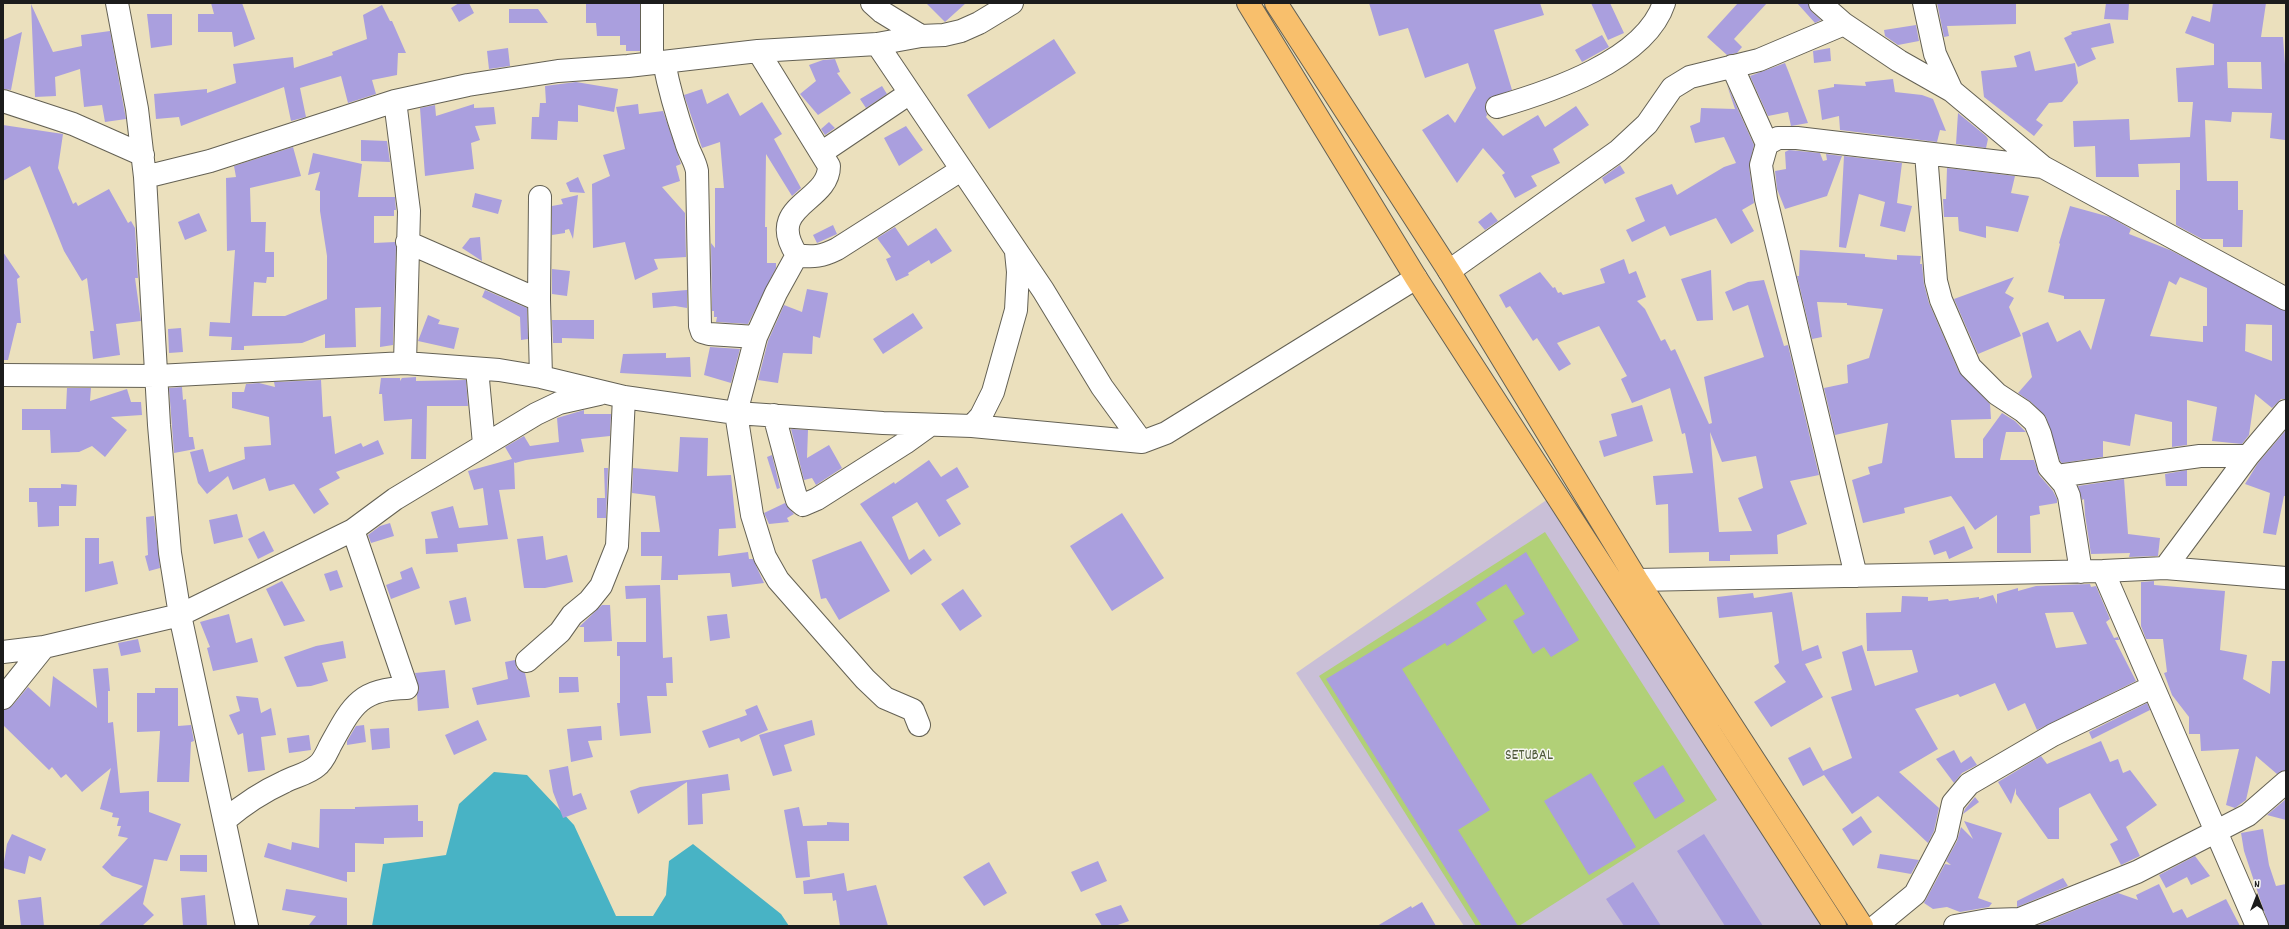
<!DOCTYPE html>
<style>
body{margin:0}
#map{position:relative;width:2289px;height:929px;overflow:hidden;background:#ebe0bd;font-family:Dekko,sans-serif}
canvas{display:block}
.frame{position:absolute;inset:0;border:4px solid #1c1c1c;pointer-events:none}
.north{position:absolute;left:2237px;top:877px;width:40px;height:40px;-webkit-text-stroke:3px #f6f6f2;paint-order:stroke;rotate:0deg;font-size:11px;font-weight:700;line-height:16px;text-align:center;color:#1c1c1c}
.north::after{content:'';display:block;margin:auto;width:14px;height:18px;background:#1c1c1c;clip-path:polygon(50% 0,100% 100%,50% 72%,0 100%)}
</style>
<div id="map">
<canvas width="2289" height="929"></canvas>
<div class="frame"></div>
<div class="north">N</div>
</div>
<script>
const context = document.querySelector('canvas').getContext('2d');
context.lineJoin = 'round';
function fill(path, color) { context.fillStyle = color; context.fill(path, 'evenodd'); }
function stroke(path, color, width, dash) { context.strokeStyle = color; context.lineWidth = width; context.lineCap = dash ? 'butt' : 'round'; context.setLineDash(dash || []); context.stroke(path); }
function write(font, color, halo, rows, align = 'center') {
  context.font = font + ' Dekko,sans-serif'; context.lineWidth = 3; context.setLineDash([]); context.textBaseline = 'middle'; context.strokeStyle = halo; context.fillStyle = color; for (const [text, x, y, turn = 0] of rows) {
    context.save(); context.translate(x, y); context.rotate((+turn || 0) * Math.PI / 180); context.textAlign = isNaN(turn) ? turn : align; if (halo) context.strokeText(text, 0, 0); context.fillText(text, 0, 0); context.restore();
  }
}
const industrial = new Path2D(`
 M1561 490 1844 926H1464L1296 673Z`);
const green = new Path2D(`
 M1545 532 1717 800 1519 926H1476L1319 676Z`);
const water = new Path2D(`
 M494 772 527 775 574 825 616 916H653L666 895 669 861 693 844 781 914 789 926H372L383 864 446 855 459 804Z`);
const building = new Path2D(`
 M211 3H242L255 39 234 47 232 32H198V14H214Z
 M459 3H469L474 13 459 22 451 8Z
 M586 3H640V51H626V45H620V36H597L596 23H586Z
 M926 3H966L945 22Z
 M1369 3H1540L1544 15 1494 30 1512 90 1488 99 1485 105 1487 115 1486 117 1503 136 1538 115 1545 127 1576 106 1589 125 1553 149 1560 163 1531 176 1537 186 1515 198 1502 175 1505 173 1483 148 1457 183 1422 130 1448 114 1455 123 1476 88 1468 63 1425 78 1408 28 1379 36Z
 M1591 3H1610L1624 33 1608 40Z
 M1738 3H1767L1734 39 1742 47 1737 53 1727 55 1707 37Z
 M1797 3H1808L1812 12 1821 20 1815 23Z
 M1937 3H2016V24L1947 26 1949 36 1944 37Z
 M2106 3H2129L2128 20 2104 19Z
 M2213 3H2266L2261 37H2283L2286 78 2285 140 2270 138 2272 113 2232 112 2231 122 2205 120 2207 181H2238V210H2243L2242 247H2223V239H2202L2176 225V190H2180V163L2138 164 2139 177H2096L2095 146 2074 147 2073 121 2129 119 2130 140 2190 137 2193 102H2178L2176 68 2214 65V44L2185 33 2192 16 2210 22ZM2227 62H2261L2262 89 2228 88Z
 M31 4 53 52 82 46 81 35 110 31 126 119 105 122 102 105 84 107 80 69 55 77 56 96 35 97Z
 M382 5 390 21H392L406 53H398L397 75 372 80 376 94 348 103 341 76 300 88 306 117 291 121 284 87 181 126 179 117 156 119 154 94 207 89V93L236 83 233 64 293 57 294 68 333 55 332 52 367 39 363 15Z
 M509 9H538L548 23H509Z
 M147 14H172V45L151 48Z
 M2110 23 2114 43 2091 48 2096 59 2078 67 2064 38 2072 34 2071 32Z
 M1916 25 1919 41 1898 45 1885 36 1884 30Z
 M22 32 11 90 3 89V40Z
 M1602 35 1609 47 1582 62 1575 50Z
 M1054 39 1076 73 989 129 967 95Z
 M508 48 510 66 489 69 487 51Z
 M1830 48 1831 61 1814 63 1813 51Z
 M2030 51 2035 71 2075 63 2078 83 2062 102 2049 103 2036 120 2043 125 2034 136 1984 97 1981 71 2017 67 2014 56Z
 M835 59 840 72 837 73 851 93 818 115 800 94 816 81 809 65 823 60Z
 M1785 63 1789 73 1808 123 1791 126 1788 112 1768 116 1750 76Z
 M1893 79 1895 92 1922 95 1933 99 1946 131 1940 130 1937 142 1840 130 1839 116 1822 120 1818 90 1834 87V84L1866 86 1865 82Z
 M576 82 618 89 614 112 578 105V122L558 121 557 140 531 139 532 117H539L540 103H546L545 86Z
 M1727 85 1754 145 1749 166 1754 203 1742 210 1754 231 1731 244 1716 218 1670 236 1665 226 1632 242 1626 230 1645 221 1635 198 1672 184 1677 195 1724 167 1736 163 1724 137 1695 143 1690 126 1700 122 1701 108 1735 109Z
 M882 86 887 94 866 108 860 99Z
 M702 89 707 104 728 93 740 116 762 102 782 134 774 139 801 188 792 196 766 154 765 227H767V263H776V268L748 324 716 322 717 317H714V311H712L711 243 715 248V188H724L720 142 702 148 684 95Z
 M474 104V108L494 107 496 124 475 126 480 140 471 143 474 169 425 176 420 108 435 105 436 116Z
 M638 104 639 114 663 111 681 164 676 166 680 181 662 187 685 213 686 257 654 259 658 269 635 280 625 242 593 248 592 184 610 176 603 155 625 149 616 107Z
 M1958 113 1986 136 1988 139 1986 148 1956 144Z
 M829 122 835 128 825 135 821 129Z
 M3 125 63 134 58 168 73 204 76 202 78 206 109 189 128 223 131 221 135 228 138 278H135L141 321 116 324 120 355 93 359 90 331H94L87 278 82 281 64 251 30 166 3 181Z
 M906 126 923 150 899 166 884 138Z
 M361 140 387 141 390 162 361 161Z
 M293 147 301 176 250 188 251 222H266L265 252H274V277H267L266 283 254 282 252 316H285L327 299V256L320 211V191L315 190 320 172 308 175 313 153 362 164 358 197H395L396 210H394V216H374V243L395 242 396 246 393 345 380 347 381 307 355 308 356 347 325 348V334L302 343 244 346V350H231L232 337 209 336 210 322 230 323 235 250 227 251 226 178 236 177 234 166Z
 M1789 150 1820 153 1823 161 1827 160 1826 154 1842 156 1827 196 1785 209 1777 189 1775 171 1786 169 1785 152Z
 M1844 156 1902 163 1897 203 1912 206 1905 232 1880 226 1885 202 1859 194 1846 248 1839 247Z
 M1620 165 1625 173 1605 184 1602 178Z
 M1947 168 2015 176 2011 193 2029 196 2018 232 1986 226V238L1959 231 1958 217H1944L1943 199H1946Z
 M578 177 585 193 570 192 566 183Z
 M475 193 502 200 498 214 472 207Z
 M578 195 573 239 569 229 565 230V233L552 235V206L563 204 561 199Z
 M2070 206 2110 217 2131 229 2129 234 2170 250 2286 311V399H2281L2272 408 2255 394 2249 435 2242 444 2212 441 2217 407 2187 400V445L2172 447V422L2135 414 2130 446 2103 441V457L2062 463 2060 461 2046 417 2031 402 2018 393 2032 377 2022 333 2048 322 2057 342 2080 330 2091 350 2105 299H2064V296L2048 292 2060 244 2059 243ZM2180 277 2207 288V326H2203V342L2150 336 2169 281 2176 285ZM2246 324 2272 325V361L2245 351Z
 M1491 212 1498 221 1485 230 1478 222Z
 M199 213 207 231 185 240 178 222Z
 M833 225 837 234 817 243 813 235Z
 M895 227 908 246 936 228 952 251 931 264 929 260 908 273 909 275 896 281 886 259 891 257 877 238Z
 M480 237 482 261 462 248 470 238Z
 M1800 250 1865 254V257L1897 260V255L1921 256 1920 264H1922L1924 284 1929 303 1959 372 1990 404 1991 419 1951 420 1955 458H1983V439L2002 413 2015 421 2026 432H2006L2000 460H2034L2039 475 2053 491 2057 499V503L2039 506 2040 514 2030 516 2031 553H1997V515L1975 530 1951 496 1904 508 1905 513 1863 523 1852 480 1870 474 1868 467 1882 463 1888 423 1835 435 1824 388 1848 383 1847 365 1869 358 1883 309 1847 305V303L1817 302 1822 337 1812 339 1797 276H1799Z
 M3 252 20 277 17 279 21 323H17L8 360H3Z
 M1624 259 1629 274 1636 271 1646 297 1637 301 1645 309 1661 341 1665 339 1671 351 1675 349 1709 424 1712 423 1704 377 1764 357 1748 305 1733 311 1725 292 1748 282 1764 280 1784 346 1788 345 1819 475 1790 481 1807 524 1777 535 1778 554 1730 555V561H1709V552L1669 553 1668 504 1656 505 1653 476 1693 473 1685 433 1682 434 1670 388 1632 403 1621 379 1627 376 1599 326 1557 343 1571 364 1559 371 1537 338 1533 341 1510 306 1506 308 1499 295 1540 272 1553 288 1555 287 1558 293 1561 292 1563 295 1605 283 1600 269ZM1710 432 1722 462 1756 456 1763 488 1738 498 1752 531 1719 532Z
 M552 269 570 271 567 296 552 294Z
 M1711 270 1713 320 1697 321 1681 279Z
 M2014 277 2005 293 2014 298 2009 307 2021 336 1978 354 1954 299Z
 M807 289 828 293 820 338 813 336 812 354 783 353 778 383 758 380 768 341 784 305 802 312Z
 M485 290 527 308 528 339 521 340 520 317 482 297Z
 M687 290V308L675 306 653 308 652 293Z
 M913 313 923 328 883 354 873 339Z
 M428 315 440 320 438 324 459 328 454 349 418 341Z
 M552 320H594V339L562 338V343H553Z
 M181 328 183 352 169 353 168 329Z
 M710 347 740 349 731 383 704 375Z
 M666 353V358L690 357 691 377 620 373 623 354Z
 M416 377V381L466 380 468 406H427L426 459H411L412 419 384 421 382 394H379L381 378H400V381L402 378Z
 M321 380 323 417 331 416 335 454 361 443 363 447 378 440 384 454 336 472 340 478 319 489 329 504 314 514 294 484 269 491 265 478 233 490 228 476 207 494 198 483 190 452 203 449 209 472 245 459 244 447 271 445 269 417 232 408V392H244L246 384 259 383 275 387 274 382Z
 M182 387 183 400 186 399 189 437H193L195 449 174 453 169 388Z
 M67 388H91L90 401 127 389 131 402H141L142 415 111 417 127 430 105 457 92 446 79 452 51 453 50 430H22V409H66Z
 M1642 405 1653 441 1604 457 1599 441 1617 436 1611 414Z
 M584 410V414H611L610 436 581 439 584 452 526 460 515 463 514 462 515 489 499 490 508 539 457 544 458 552 426 554 425 539 438 538 431 512 453 506 459 528 488 525 483 488 474 490 468 471 512 459 505 447 524 436 530 446 559 442 557 418Z
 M791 429 808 430 807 458 829 445 842 468 816 485 812 478 804 480Z
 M2286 430V496H2284L2276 535 2263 533 2270 493 2245 484 2258 463Z
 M680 437 708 438 707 476 731 475 736 528 719 529 718 556 748 552 749 559H753L764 583 732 587 730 573 678 575V580H661L662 556H641V532H660L655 496 632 493 633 468 678 472Z
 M772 455 780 488 777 489 767 457Z
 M929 460 941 477 957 467 969 487 946 500 961 524 939 537 917 502 892 517 909 560 924 549 932 560 911 575 860 504 894 482 895 484Z
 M604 468H608L606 518H597V498H605Z
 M2187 470V486H2166L2165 474Z
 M2124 479 2128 534 2160 538 2158 556 2129 557 2130 553 2091 554 2085 515 2084 499 2082 500 2078 486Z
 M61 484 77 485 76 506H59V526L38 527 37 502H29V488H61Z
 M785 503 794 514 787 518 789 522 769 524 764 513Z
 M1122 513 1164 578 1112 611 1070 546Z
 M237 514 243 537 214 544 209 520Z
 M154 516 160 568 149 571 145 556 148 555 146 517Z
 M390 523 394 536 371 543 368 535 380 526Z
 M1964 526 1973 548 1949 559 1946 551 1934 555 1929 541Z
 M264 531 274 551 258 559 248 539Z
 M543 536 546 560 567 555 573 582 545 588H524L517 539Z
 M85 538H99V564L113 561 118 584 85 592Z
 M861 541 890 591 839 620 826 598 821 599 812 560Z
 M1526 552 1579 640 1551 657 1544 647 1533 654 1513 621 1525 614 1506 584 1476 603 1487 620 1447 646 1445 643 1402 669 1490 810 1458 830 1518 926H1482L1326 679 1428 617Z
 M412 567 420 588 391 599 386 585 402 579 400 572Z
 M337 570 343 587 330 591 324 574Z
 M282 581 305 621 284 626 266 589Z
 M2154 581V585L2225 591 2220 650 2247 655 2243 679 2270 694 2272 661H2286V770L2277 774 2256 756 2246 800 2235 808 2226 805 2239 749 2201 751 2200 734H2189V717L2172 695 2164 673 2167 672 2163 639H2146L2141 626V582Z
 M2090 584 2091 587 2096 586 2110 619 2106 622 2114 638 2118 637 2119 640H2115L2136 681 2037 730 2025 703 2008 711 1995 683 1960 697 1958 694 1915 709 1938 749 1899 772 1939 808 1934 831 1928 843 1878 796 1852 814 1824 775 1803 786 1788 758 1810 747 1823 771 1852 758 1831 697 1852 690 1842 652 1862 645 1875 686 1918 672 1912 650 1867 651 1866 613 1901 612 1902 596 1928 597V601L1948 599 1949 601 1979 597V599L1993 595 1997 604V594L2018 588V591L2036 586ZM2073 612 2087 644 2056 648 2045 613Z
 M660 585 663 658 672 657 673 683H666L667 696H647L651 733 620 736 617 703H620V656H617V642H646V598L626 599 625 586Z
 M963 589 982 616 960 631 941 604Z
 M1792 592 1802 651 1818 645 1822 658 1805 664 1823 697 1771 727 1754 702 1786 682 1774 666 1779 663 1772 612 1719 618 1717 597 1753 593 1754 598Z
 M466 597 471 621 455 625 449 601Z
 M602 605H610L612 641 584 642V627H579Z
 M229 614 236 643 252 638 258 662 213 671 207 648 210 647 200 622Z
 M727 614 730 638 710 641 707 616Z
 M138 639 141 652 121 656 118 643Z
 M343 641 346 658 322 663 328 681 311 686 297 687 284 657 316 646Z
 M515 660 517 669 525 673 530 697 477 705 472 688 508 679 505 662Z
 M108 668 110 691H108V723L113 722 120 793 149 791V812L181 824 167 861 154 859 143 904 154 915 142 926H98L143 886 112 876 102 867 128 838 118 836 121 826H117L119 818 112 817 113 813 100 809 111 768 82 792 66 774 61 778 52 767 49 770 3 725V710L12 706 28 687 50 707 53 676 97 708 93 669Z
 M445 670 449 708 418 711 417 695 419 689 415 673Z
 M559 677H578L579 692 559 693Z
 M155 688H178V726L191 725 194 741 191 742 189 782H157L160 731 137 732V693H155Z
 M236 696 258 698 261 713 271 708 276 735 261 737 265 770 248 772 243 733 238 735 229 715 240 711Z
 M2147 703 2150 710 2092 739 2089 732Z
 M757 705 768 730 741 742 739 738 709 748 702 731 747 715 745 710Z
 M478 720 487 740 454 755 445 735Z
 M812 720 815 735 784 745 792 771 773 776 759 735Z
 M364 725 366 742 347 745V741L356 726Z
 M601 726 602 740 588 741 593 757 571 762 567 729Z
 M389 728 390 748 372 750 370 729Z
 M309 735 311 750 289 753 287 738Z
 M2101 741 2110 762 2118 759 2123 773 2130 770 2157 805 2126 827 2140 856 2121 865 2110 844 2118 840 2090 793 2059 808V839H2048L2016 794V788L2011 804 1998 782 2041 756 2047 764Z
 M1954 750 1961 763 1971 756 1977 765 1962 773 1954 783 1936 759Z
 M1663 765 1685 801 1655 819 1633 783Z
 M568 766 573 796 581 793 587 809 563 818 553 792 549 770Z
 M1591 773 1636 847 1589 875 1544 801Z
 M728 774 730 790 702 794 703 824 688 825 687 782 638 814 630 791 640 787Z
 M1975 797 1979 802 1963 814 1965 809Z
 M2286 799V820L2267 815Z
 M418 805V821H423V837L384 838V844L355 843V872H347V882L264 857 268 843 291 850 292 842 319 848 320 809H355V807Z
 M799 807 803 826 827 825V822L849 823V841H807L810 877 796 878 784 810Z
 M1861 816 1872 832 1853 846 1842 829Z
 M1964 821 2002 833 1978 898 1992 903 1989 907 1960 912 1947 907 1933 909 1924 903 1945 864 1951 865 1946 861 1957 841 1961 827 1973 839Z
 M2263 829 2269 865 2276 886 2286 884V926H2269L2244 851 2241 833Z
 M12 834 46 849 41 861 29 856 25 874 3 868 7 844Z
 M1704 834 1763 926H1725L1677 851Z
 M1880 854 1919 860 1911 874 1877 868Z
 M180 855H207V872L180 871Z
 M2195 856 2210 876 2191 885 2187 877 2166 888 2159 875Z
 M1098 861 1107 881 1081 892 1071 872Z
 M989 862 1007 893 984 906 963 877Z
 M844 873 847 891 876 885 888 926H840L836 900 833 901 832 893 804 894 803 881Z
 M2063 878 2068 886 2017 907V901Z
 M1633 882 1661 926H1624L1606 899Z
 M2159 884 2173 913 2182 909 2187 918 2226 899 2240 926H2036L2118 893 2138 900 2136 895Z
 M286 889 347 898V925H309L316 916 282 910Z
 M205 895 207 926H183L181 898Z
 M41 897 44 926H21L18 900Z
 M1422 902 1436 926H1377L1411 906 1412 908Z
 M1121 905 1129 921 1115 926H1102L1095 914Z`);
const minor = new Path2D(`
 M117 3 137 109 145 177 159 425 170 553 180 615 247 926
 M872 3 882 12 921 36
 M1820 3 1844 24 1899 61 1952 91 2043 167 2286 299
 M1924 3 1935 54 1952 91
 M877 44 1043 290 1102 387 1142 442
 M758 51 829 166C829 203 764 205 797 255 813 258 823 256 837 249L961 170
 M664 62C669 89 677 116 686 142 689 153 695 160 697 171L700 326 702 332 709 334 756 337
 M652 63V3
 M1732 66 1767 144
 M3 101 73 124 143 155
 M395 101 409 211 405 363
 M1497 107C1549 92 1645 61 1664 3
 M821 153 910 93
 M1926 153 1936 281 1941 300 1970 367 1997 394 2023 411 2035 422 2040 434 2049 467 2064 484 2069 496 2081 572
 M145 177 210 161 395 101 468 85 558 71 628 66 758 51 877 44 921 36 944 35 961 31 979 23 1012 3
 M540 197 539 300 541 377
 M407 242 539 300
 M797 255 776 293 756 337 736 413 752 515 765 557 778 580 865 679 885 698 913 710 919 725
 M1449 271 1618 151 1647 124 1672 88 1690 77 1759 60 1844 24
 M477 369 484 444
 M3 375 157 376 405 363 499 370 541 377 624 397 736 413 883 423 972 426 1142 442 1166 433 1416 278
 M774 415 794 490 797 500 803 505 817 499 905 443 930 425
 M972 426 981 416 993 392 1016 310 1018 272 1016 252
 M2057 476 2200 456H2248
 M2165 568 2248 456 2286 411
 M2103 571 2257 926
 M1856 576 1766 199 1761 165 1767 144 1778 138H1797L2043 167
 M1637 580 2103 571 2165 568 2286 578
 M3 652 44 647 180 615 353 530 395 499 536 414 559 403 599 394
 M527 661 560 632 572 615 589 601 601 586 617 546 624 397
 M3 698 44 647
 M225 820C244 804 262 792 284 782 295 776 308 774 317 766 323 762 327 752 330 746 351 708 359 688 407 688L353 530
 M1876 926 1915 894 1946 835 1953 803 1969 784 2053 735 2152 687
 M1955 926 1988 920 2020 919 2137 872 2248 815 2286 782`);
const major = new Path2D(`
 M1248 3 1416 278 1835 926
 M1276 3 1449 271 1637 580 1862 926`);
const parkNames = [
 ["SETUBAL",1529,757]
];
fill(industrial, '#c9bfd7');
fill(green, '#b1d077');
fill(water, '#48b3c5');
fill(building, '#aa9fde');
stroke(minor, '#646154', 24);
stroke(major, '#646154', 24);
stroke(minor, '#fff', 22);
stroke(major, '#f8bf6c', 22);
write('15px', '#505b3c', '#f6f6f2', parkNames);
</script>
